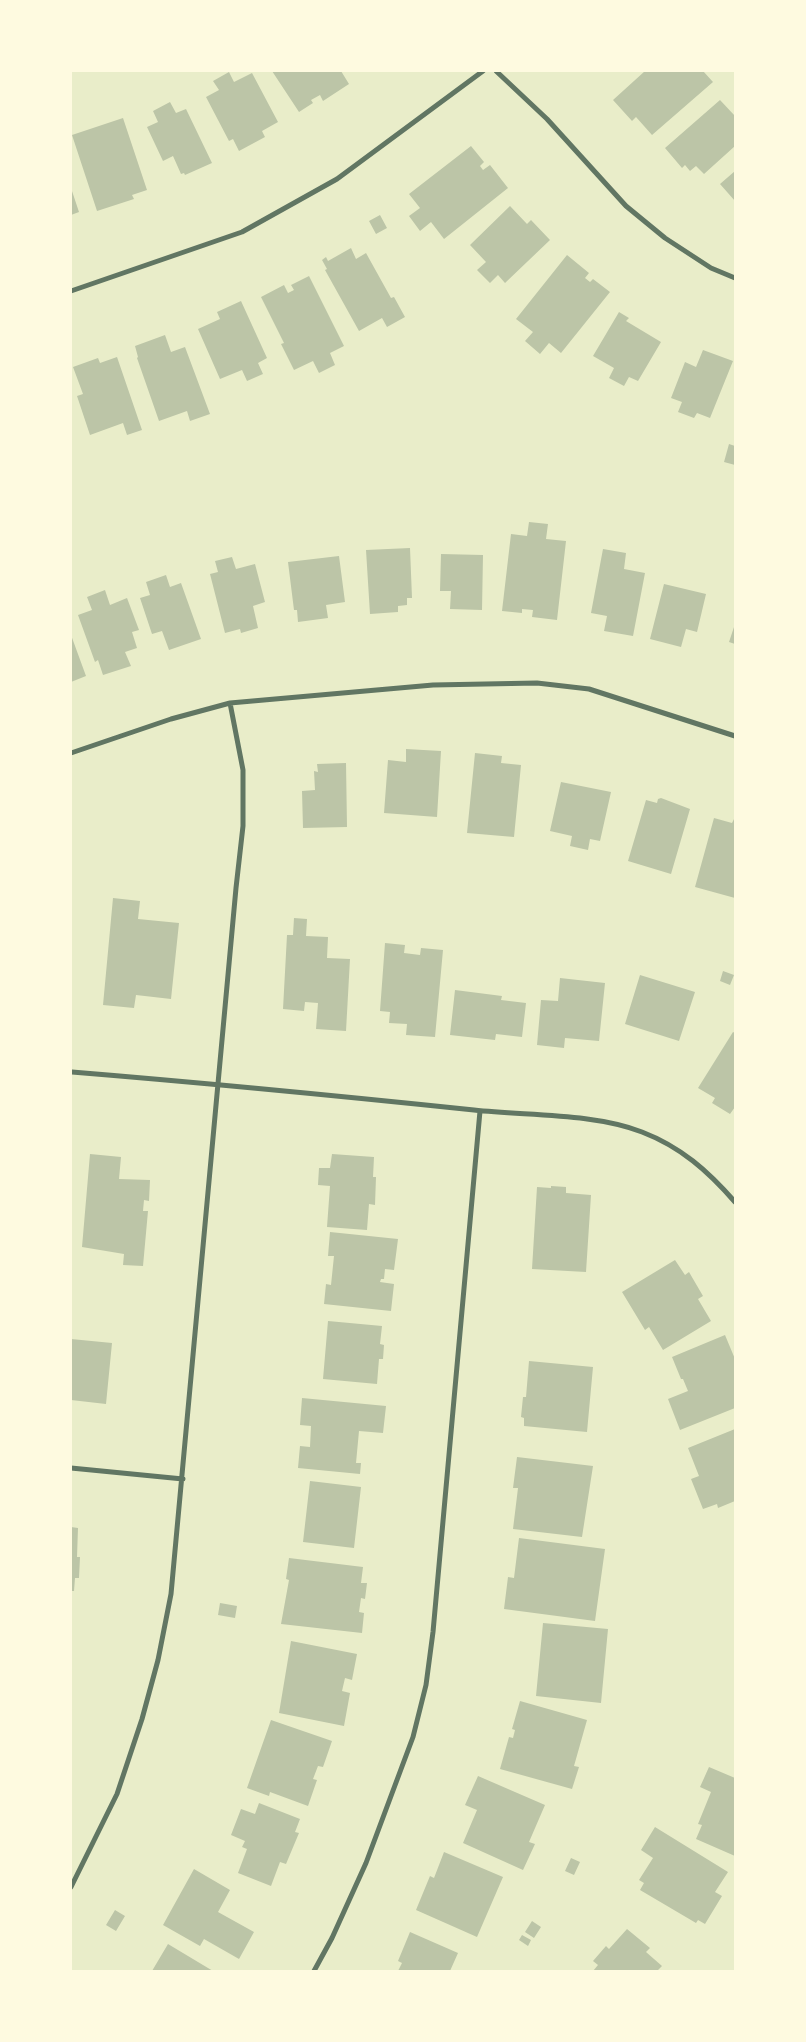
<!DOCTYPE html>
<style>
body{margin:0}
#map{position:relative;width:806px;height:2042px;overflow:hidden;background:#e9edc9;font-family:"Titillium Web",sans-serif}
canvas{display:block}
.frame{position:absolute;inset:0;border:72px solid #fefae0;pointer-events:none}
</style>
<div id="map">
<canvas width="806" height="2042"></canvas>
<div class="frame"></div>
</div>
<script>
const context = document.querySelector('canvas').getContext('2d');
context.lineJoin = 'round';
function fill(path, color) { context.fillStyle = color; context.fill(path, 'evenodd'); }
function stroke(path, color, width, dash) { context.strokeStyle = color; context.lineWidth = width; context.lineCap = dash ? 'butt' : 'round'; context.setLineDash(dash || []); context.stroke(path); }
const building = new Path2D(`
 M272 71H341L349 84 323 101 320 95 311 100 313 103 299 112Z
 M645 71H703L713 82 652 135 636 117 632 121 613 100Z
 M229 72 234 82 252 73 278 122 262 131 265 137 239 151 233 139 229 141 206 97 219 90 213 81Z
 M720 100 735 116V146L704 174 696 166 690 171 685 165 682 168 665 148Z
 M170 102 176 113 186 109 212 163 185 175 184 173 181 174 173 156 163 161 147 127 158 122 153 111Z
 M123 118 147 190 132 195 134 199 97 211 72 135Z
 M471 146 484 162 480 166 483 170 490 165 508 188 444 239 431 222 420 231 409 216 420 208 409 194Z
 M735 171V201L720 184Z
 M71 188 79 212 71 215Z
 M510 206 527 224 531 220 550 240 505 283 498 275 490 283 477 270 486 262 470 245Z
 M380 215 387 228 376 234 369 221Z
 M351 248 356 259 366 253 391 298 394 297 405 317 387 327 382 318 359 331 325 270 327 269 322 260 326 257 328 261Z
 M567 255 589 273 585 278 590 282 593 279 610 292 561 353 549 343 540 354 525 341 533 332 516 319Z
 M309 276 344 346 330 353 335 365 319 373 313 361 294 370 281 344 284 343 261 297 284 285 288 293 294 290 291 285Z
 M241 301 267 358 258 363 263 374 247 381 242 370 220 379 198 329 220 319 217 312Z
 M619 312 629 318 626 321 661 342 638 381 629 377 624 386 609 378 614 368 593 356Z
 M165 335 171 352 185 347 210 414 190 421 187 411 159 421 137 358 138 357 135 346Z
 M703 350 733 361 710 418 697 413 694 418 678 412 682 402 671 398 685 362 696 367Z
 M117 357 142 430 127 435 123 423 90 435 77 396 83 394 73 367 98 358 100 363Z
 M729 444 735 446V465L724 462Z
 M529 522 548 524 546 539 566 541 557 620 532 617 533 610 522 609V613L502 611 511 534 527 536Z
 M410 548 412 598H407V605L398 606V612L370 614 366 550Z
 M603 549 626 553 624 569 645 573 633 636 604 631 607 616 591 613Z
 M441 554 483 555 482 610 450 609 451 591H440Z
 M339 556 345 602 326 605 328 618 298 622 297 610H294L288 562Z
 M232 557 236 569 255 564 265 602 253 606 258 628 241 633 240 629 225 633 210 574 218 572 215 561Z
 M166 575 170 587 181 583 201 639 169 650 162 631 152 634 140 598 150 595 146 582Z
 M664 584 706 594 697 632 686 629 681 647 650 639Z
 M105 590 110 605 127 598 139 630 132 632 137 648 125 652 131 666 103 675 98 660 95 662 78 615 92 610 87 597Z
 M735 624V644L729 642Z
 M71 635 86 676 71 682Z
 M406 749 441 751 437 817 384 813 388 760 406 762Z
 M475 753 502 756 501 763 521 765 514 837 467 833Z
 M346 763 347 827 303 828 302 791 315 790 314 771 318 772 317 764Z
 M561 782 611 792 600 841 590 839 588 850 570 846 572 836 550 831Z
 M661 798 690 809 671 874 628 861 646 800 657 803 658 799Z
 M735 817V898L695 887 714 818 732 823Z
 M113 898 140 901 138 919 179 923 171 999 136 995 134 1008 103 1005Z
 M294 918 307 919 306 936 328 937 327 958 350 959 346 1031 316 1029 318 1003 305 1002 304 1011 283 1009 287 935H293Z
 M385 943 405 945 404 953 420 955 421 948 443 950 435 1037 406 1035 407 1024 389 1023 390 1012 380 1011Z
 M723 971 734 975 730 985 720 981Z
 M640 975 695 992 679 1041 625 1024Z
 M560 978 605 983 599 1041 565 1038 564 1048 537 1045 541 1000 558 1001Z
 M455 990 502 996 501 1000 526 1003 522 1037 496 1034 495 1040 450 1035Z
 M733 1032 735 1033V1107L730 1114 712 1103 715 1098 698 1088Z
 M90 1154 121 1157 119 1179 150 1180 149 1201 144 1200 143 1211H148L143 1266 123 1265 124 1254 82 1247Z
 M332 1154 374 1157 373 1177H376L375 1205 369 1204 367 1230 327 1227 330 1186 318 1185 319 1168H330Z
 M551 1186 566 1187V1193L591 1195 586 1272 532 1269 537 1187 551 1188Z
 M330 1232 398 1239 394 1270 385 1269 384 1279H381L380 1282 394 1284 391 1311 324 1304 326 1284 331 1285 334 1256H328Z
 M675 1260 685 1275 689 1272 703 1296 698 1299 711 1321 663 1350 649 1327 645 1330 622 1292Z
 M328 1321 382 1326 380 1344 384 1345 383 1359H379L377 1384 323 1379Z
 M725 1335 735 1359V1408L680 1430 668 1399 688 1391 683 1379H681L672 1357Z
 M71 1339 112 1343 106 1404 71 1400Z
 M529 1361 593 1367 587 1432 524 1426V1418L521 1417 523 1397H526Z
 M302 1398 386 1406 383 1433 359 1431 356 1463H361L360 1474 298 1468 300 1446 310 1447 311 1426 300 1425Z
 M735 1429V1501L718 1508 717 1504 703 1509 691 1479 699 1476 688 1448Z
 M517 1457 593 1466 582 1537 513 1529 518 1488H513Z
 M310 1481 361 1487 354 1548 303 1542Z
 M71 1527 78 1528 77 1557H80L79 1578H75L74 1591H71Z
 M519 1538 605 1549 595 1621 504 1609 508 1577 514 1578Z
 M289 1558 363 1567 361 1583H367L365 1599 361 1598 359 1612 364 1613 362 1633 281 1624 289 1580 286 1579Z
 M220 1603 237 1606 235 1618 218 1615Z
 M543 1623 608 1629 601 1703 536 1696Z
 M291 1641 357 1654 352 1680 345 1678 342 1691 350 1693 344 1726 279 1713Z
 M520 1701 587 1720 574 1766 579 1767 572 1789 500 1769 509 1737 513 1738 515 1730 512 1729Z
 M271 1720 332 1741 323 1767 318 1766 313 1779 317 1780 308 1806 270 1792 269 1796 247 1788Z
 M709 1767 735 1778V1856L696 1839 702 1825 698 1824 711 1792 700 1787Z
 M478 1776 545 1805 529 1842 535 1844 523 1870 463 1843 477 1810 465 1805Z
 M259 1803 300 1819 295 1832 299 1833 286 1864 280 1862 271 1886 238 1873 247 1849 242 1847 245 1841 231 1835 241 1809 255 1814Z
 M655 1827 728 1872 715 1892 722 1896 705 1924 698 1920 696 1923 640 1890 644 1883 639 1880 653 1858 641 1850Z
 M444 1852 503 1877 477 1937 416 1910 430 1876 434 1878Z
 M571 1858 580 1862 574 1875 565 1871Z
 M194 1869 230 1890 218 1912 254 1932 239 1959 204 1939 200 1946 163 1925Z
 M115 1910 125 1916 116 1931 106 1925Z
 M532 1921 541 1927 534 1938 525 1932Z
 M627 1929 650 1948 646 1952 662 1966 657 1971H593L598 1965 593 1961 606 1946 609 1949Z
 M410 1932 458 1953 450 1971H398L402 1963 398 1961Z
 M522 1935 531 1940 528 1946 519 1940Z
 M168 1944 213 1971H152Z`);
const minor = new Path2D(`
 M496 71 547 119 626 206 665 238 711 268 735 278
 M71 291 242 232 337 179 483 71
 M71 753 171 719 230 703 433 685 537 683 589 689 735 736
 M72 1072C206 1083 340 1096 474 1110 527 1116 593 1113 642 1132 681 1147 708 1171 735 1202
 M71 1468 183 1479
 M71 1887 117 1794 142 1719 158 1660 171 1594 236 888 243 826V770L230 703
 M314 1971 332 1938 366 1863 413 1737 426 1685 433 1632 480 1111`);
fill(building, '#bcc5a7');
stroke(minor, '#617663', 5);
</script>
